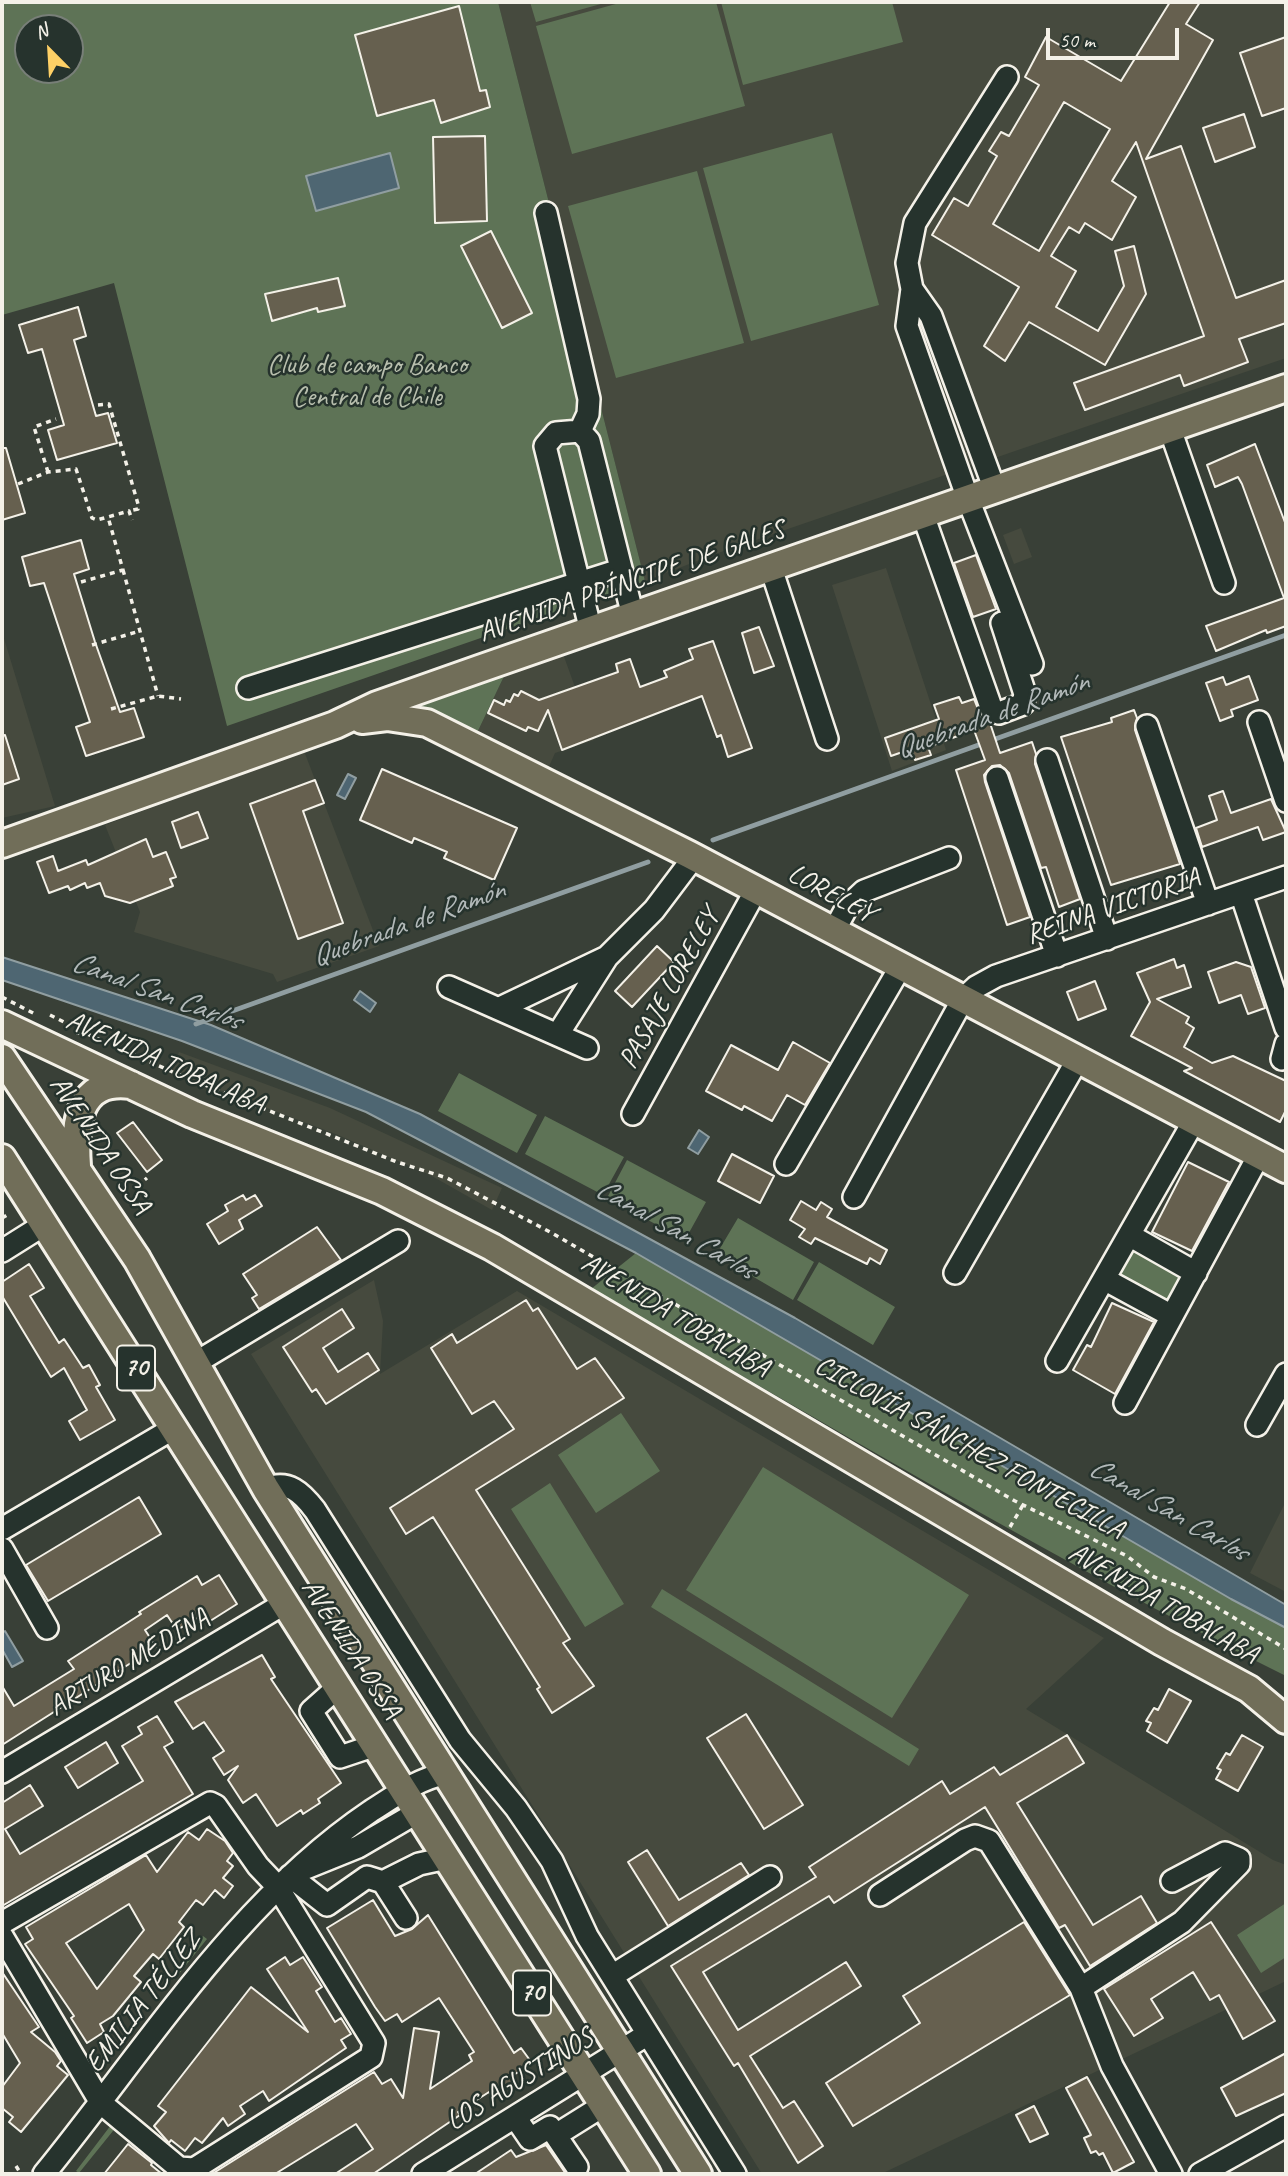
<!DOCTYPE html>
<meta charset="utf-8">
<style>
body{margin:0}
#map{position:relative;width:1288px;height:2176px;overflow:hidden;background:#394037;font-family:Caveat,sans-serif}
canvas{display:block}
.frame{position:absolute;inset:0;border:4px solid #f4f1e8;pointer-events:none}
.north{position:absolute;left:14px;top:14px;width:70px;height:70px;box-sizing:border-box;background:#26332d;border:2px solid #787f78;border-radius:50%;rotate:336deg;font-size:19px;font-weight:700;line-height:28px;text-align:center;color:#f4f1e8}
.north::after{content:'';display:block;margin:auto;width:24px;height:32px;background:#ffd166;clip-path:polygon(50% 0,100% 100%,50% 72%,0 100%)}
.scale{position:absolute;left:1046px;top:28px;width:133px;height:32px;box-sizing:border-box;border:4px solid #f4f1e8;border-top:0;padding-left:9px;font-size:21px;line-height:24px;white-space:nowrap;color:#f4f1e8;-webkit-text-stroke:5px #26332d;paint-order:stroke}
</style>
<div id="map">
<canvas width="1288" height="2176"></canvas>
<div class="frame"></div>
<div class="north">N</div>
<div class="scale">50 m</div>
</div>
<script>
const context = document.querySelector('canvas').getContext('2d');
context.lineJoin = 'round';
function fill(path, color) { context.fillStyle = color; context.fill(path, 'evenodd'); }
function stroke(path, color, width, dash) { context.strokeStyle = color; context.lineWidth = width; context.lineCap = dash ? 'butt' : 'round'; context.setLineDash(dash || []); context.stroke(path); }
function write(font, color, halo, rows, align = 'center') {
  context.font = font + ' Caveat,sans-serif'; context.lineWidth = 5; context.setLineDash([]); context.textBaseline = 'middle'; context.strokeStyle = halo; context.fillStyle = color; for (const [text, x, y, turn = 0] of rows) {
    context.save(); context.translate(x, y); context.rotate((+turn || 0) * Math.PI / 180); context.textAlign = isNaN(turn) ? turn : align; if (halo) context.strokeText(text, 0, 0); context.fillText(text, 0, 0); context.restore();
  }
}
const built = new Path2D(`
 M498 2H1286V358L718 553 645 581Z
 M1021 528 1032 557 1014 564 1003 535Z
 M886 568 946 750 892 771 832 585Z
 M2 632 55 806 2 818Z
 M562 651 594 740 555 753 547 771 476 735 507 670Z
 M304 751 379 946 277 982 273 974 134 932 140 912 105 825Z
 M179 1052 330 1108 502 1188 492 1210 430 1175 338 1135 172 1072Z
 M374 1280 383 1321 380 1374 517 1291 1104 1638 1026 1709 1273 1860 1286 1865V1981L881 2174H762L251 1354Z
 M1286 1501V1592L1250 1573Z`);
const green = new Path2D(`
 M2 2H498L645 581 227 726 114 283 2 315ZM28 28H70V70H28Z
 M530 2H608L536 22Z
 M623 2H716L745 106 572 154 536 26Z
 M721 2H892L903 42 743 85Z
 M832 133 879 305 751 341 703 168Z
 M697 171 744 343 616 378 568 206Z
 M507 670 476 735 437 715 404 707Z
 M459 1073 537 1115 517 1153 438 1111Z
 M545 1116 624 1157 603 1195 525 1154Z
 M627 1160 706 1202 685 1240 607 1198Z
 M738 1218 814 1262 793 1300 716 1255Z
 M1133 1249 1185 1280 1170 1306 1117 1275Z
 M636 1253 1231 1599 1286 1628V1676C1049 1558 821 1420 591 1289Z
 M819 1262 895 1307 873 1345 797 1300Z
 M621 1413 660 1471 596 1513 558 1455Z
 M763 1467 969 1595 892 1718 686 1590Z
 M550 1483 624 1604 585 1627 511 1509Z
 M662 1589 919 1749 909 1766 651 1607Z
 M1286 1903V1957L1261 1973 1237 1935Z
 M203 1936 207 1939 174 1980 171 1978Z
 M111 2125 117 2126 79 2173 76 2171Z`);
const water = new Path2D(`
 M390 153 399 188 316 211 306 176Z
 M348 774 356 778 345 799 337 795Z
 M2 957 211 1025 420 1114 795 1318 1286 1605V1628L1231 1599 636 1253 366 1112 182 1041 2 980Z
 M360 991 376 1003 370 1012 354 1000Z
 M699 1130 709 1137 698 1154 688 1148Z
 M5 1631 23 1661 12 1667 2 1649V1633Z`);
const stream = new Path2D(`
 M713 840 1286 635
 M196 1024 648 862`);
const building = new Path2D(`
 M1170 2H1200L1186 24 1213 40 1146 159 1181 146 1236 298 1286 280V323L1239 339 1248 362 1184 386 1180 375 1085 410 1074 383 1204 336 1136 142 1112 181 1136 197 1112 240 1085 223 1079 233 1069 227 1051 256 1076 271 1056 307 1098 331 1124 286 1115 251 1134 246 1146 294 1105 365 1029 322 1005 361 984 346 1019 287 932 235 954 198 968 206 997 156 989 151 1001 132 1009 136 1039 85 1025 77 1046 37 1121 81ZM1064 102 1110 129 1039 251 993 224Z
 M459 6 480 91 486 90 490 107 441 123 434 100 377 116 355 35Z
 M1286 37V108L1262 116 1240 53Z
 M1244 114 1255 147 1215 162 1203 128Z
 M485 136 487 221 435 223 433 137Z
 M491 231 532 313 502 328 461 246Z
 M338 278 345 306 318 312 317 308 272 321 265 294Z
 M78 307 86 336 74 340 96 416 108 413 117 443 57 460 48 430 64 425 42 349 28 353 19 325Z
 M1255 444 1286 525V626L1267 633 1266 630 1216 651 1206 626 1284 598 1242 484 1238 477 1215 487 1207 465Z
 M2 448H6L25 513 2 520Z
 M81 540 89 569 74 574 95 642 120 712 134 708 144 737 86 756 76 727 90 722 44 583 30 586 22 557Z
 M976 555 996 609 973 617 954 563Z
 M759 627 774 666 754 673 742 633Z
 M713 641 752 748 728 757 721 735 717 737 702 696 562 750 548 710 538 731 528 727 526 731 488 713 494 700 504 705 506 700 510 702 514 694 518 696 521 691 539 700 618 672 616 664 630 659 640 687 667 677 664 671 693 659 689 649Z
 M1249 676 1258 700 1231 710 1233 716 1220 721 1206 683 1223 677 1226 685Z
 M959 697 962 703 974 699 982 719 990 723 1000 753 1032 742 1036 754 1035 764 1080 899 1059 907 1046 867 1041 868 1009 773 1000 765 992 766 984 775 985 782 1030 917 1007 925 956 770 985 760 974 730 928 747 931 755 915 760 911 749 891 756 885 738 939 719 934 705Z
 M1134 710 1137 718 1135 730 1180 864 1111 885 1061 737 1112 722 1111 718Z
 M5 735 19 779 2 785V736Z
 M382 769 517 828 494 880 444 858 447 852 414 838 412 843 360 820Z
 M315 780 324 803 303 811 343 923 298 939 250 804Z
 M1223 791 1231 813 1271 799 1286 832 1263 840 1258 827 1202 847 1196 828 1217 820 1209 796Z
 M198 812 208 838 181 848 172 822Z
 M146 839 153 857 166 852 176 877 170 879 173 886 130 903 105 896 100 883 87 888 85 883 70 890 68 886 49 893 37 862 53 856 58 871 86 860 88 865Z
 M657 946 674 962 632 1007 615 991Z
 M1174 959 1177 968 1184 965 1191 987 1157 999 1189 1017 1186 1023 1194 1028 1184 1047 1212 1063 1233 1056 1286 1081V1110L1280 1122 1184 1071 1192 1068 1131 1036 1150 1002 1137 973Z
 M1236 962 1251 967 1265 1008 1248 1014 1241 995 1219 1003 1208 972Z
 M1095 981 1106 1009 1078 1020 1067 992Z
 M793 1042 830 1063 805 1105 787 1095 772 1121 744 1106 742 1110 706 1091 731 1045 778 1070Z
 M133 1122 162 1160 147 1172 117 1133Z
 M732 1154 774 1176 760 1203 718 1181Z
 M1188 1162 1229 1182 1192 1251 1152 1232Z
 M243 1195 246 1200 255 1195 262 1206 239 1220 243 1229 219 1244 207 1224 228 1211 225 1205Z
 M801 1201 816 1210 821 1202 832 1209 827 1217 887 1250 880 1264 870 1258 867 1264 815 1238 811 1244 799 1237 805 1229 790 1220Z
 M317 1227 341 1260 259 1309 252 1298 257 1295 243 1274Z
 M29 1264 44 1288 30 1296 59 1343 64 1339 83 1368 89 1365 100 1385 96 1387 115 1420 80 1440 69 1421 87 1410 64 1368 51 1377 2 1296V1282Z
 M526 1300 533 1311 538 1308 577 1369 595 1358 624 1398 476 1490 570 1639 563 1643 594 1686 552 1713 537 1689 540 1687 433 1517 406 1534 390 1508 514 1429 494 1401 472 1414 431 1348 452 1334 457 1343Z
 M1112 1303 1154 1322 1115 1394 1073 1370 1087 1345 1091 1347Z
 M342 1309 354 1328 323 1348 338 1372 368 1353 379 1370 326 1404 316 1389 312 1392 283 1347Z
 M139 1497 161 1534 48 1601 26 1565Z
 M219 1575 237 1604 207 1623 202 1615 177 1630 167 1615 145 1630 156 1647 2 1745V1686L14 1706 74 1669 68 1661 141 1614 139 1612 197 1576 202 1585Z
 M262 1655 275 1677 271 1679 341 1783 318 1799 320 1803 303 1814 301 1810 277 1826 256 1794 243 1803 228 1780 238 1766 224 1775 213 1758 224 1751 204 1722 193 1729 175 1702Z
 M1169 1689 1191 1701 1167 1743 1147 1731 1151 1723 1146 1721 1154 1708 1158 1710Z
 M746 1714 803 1805 764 1829 707 1738Z
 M157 1716 173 1742 164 1747 193 1794 2 1906V1803L30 1785 43 1806 5 1829 20 1854 143 1781 122 1746 142 1734 138 1727Z
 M1067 1735 1084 1763 1017 1803 1093 1925 1141 1896 1157 1923 1090 1966 1065 1925 1059 1928 985 1807 834 1903 829 1896 703 1972 738 2030 846 1962 861 1986 750 2056 783 2108 794 2101 823 2146 798 2163 738 2063 734 2066 671 1966 816 1877 809 1867 942 1781 950 1794 994 1767 1000 1775Z
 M1242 1735 1263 1747 1238 1791 1216 1779 1221 1770 1217 1768 1226 1753 1230 1755Z
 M106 1742 118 1763 78 1788 65 1767Z
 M207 1829 225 1841 233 1853 227 1861 233 1866 223 1878 233 1886 224 1898 215 1890 203 1905 196 1900 179 1922 184 1927 159 1959 153 1954 134 1976 141 1982 113 2016 100 2024 104 2032 87 2043 71 2018 74 2016 25 1944 33 1939 26 1927 146 1855 157 1872 188 1832 199 1840ZM129 1904 144 1930 97 1989 66 1943Z
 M647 1850 679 1900 741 1863 749 1875 668 1926 628 1862Z
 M373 1900 395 1936 412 1929 428 1915 514 2053 521 2048 532 2063 512 2076 515 2081 492 2096 489 2092 458 2112 460 2115 373 2174H335L373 2149 356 2124 275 2174H212L374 2072 382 2084 391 2079 403 2098 414 2028 439 2032 430 2089 472 2061 469 2055 474 2052 439 1998 402 2022 397 2014 385 2021 375 2007 327 1928Z
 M1024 1922 1070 1995 853 2126 826 2083 920 2023 903 1996Z
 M1211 1922 1275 2021 1243 2039 1219 1995 1210 2000 1193 1972 1151 1999 1163 2018 1134 2036 1104 1989Z
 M285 1957 290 1965 303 1957 322 1987 316 1991 335 2022 341 2018 351 2034 341 2040 346 2048 269 2101 263 2091 240 2106 245 2114 228 2126 223 2118 202 2143 195 2138 185 2151 171 2140 169 2143 154 2126 166 2112 158 2106 251 1987 308 2032 267 1969Z
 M2 1972 39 2027 31 2032 55 2052 61 2061 57 2066 68 2075 21 2132 9 2122 13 2117 2 2108V2087L20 2063 2 2033Z
 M1286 2053V2093L1236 2116 1221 2088Z
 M1087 2077 1134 2162 1113 2173 1103 2153 1099 2155 1096 2151 1091 2153 1084 2138 1091 2135 1066 2088Z
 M1034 2106 1048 2134 1030 2142 1016 2115Z
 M128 2144 152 2163 151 2165 162 2174H104Z
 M546 2145 566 2174H475L511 2150 516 2157Z`);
const path = new Path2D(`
 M98 405 109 404 138 504V509L129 511
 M48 472 34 427 56 419
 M18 484 48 472 76 469 92 518 97 520 129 511 132 520
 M123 570 158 696
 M81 582 123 570 108 517
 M92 645 140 631
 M111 709 158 696 181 699
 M2 997 35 1014
 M50 1015 66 1023
 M76 1033H85L175 1073 397 1162 447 1178 552 1233 1015 1501 1127 1556 1154 1577 1186 1589 1286 1649
 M137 1186 147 1178
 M2 1218 7 1215
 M1010 1527 1023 1505
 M16 2166 21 2174`);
const minor = new Path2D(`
 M1007 77 915 223 907 263 912 289 907 326 968 499 1032 664
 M546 213 589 399 588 414 580 431
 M912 289 931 316 995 490
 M1170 429 1224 583
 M923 515 992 710 999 713 1023 704 1025 694 1002 623
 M771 568 827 739
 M591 631 545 446 556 433 580 431 589 441 633 616
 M248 688 620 570
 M1259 722 1286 801
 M1147 726 1208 904
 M1047 760 1107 939
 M997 778 1057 956
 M1241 893 1286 1028
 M834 931 847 907 864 891 949 858
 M449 987 587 1048
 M500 1008 607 957
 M558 1034 607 957 654 910 694 857
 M1282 1059 1286 1044
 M633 1114 756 890
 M786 1164 901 966
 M854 1197 963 999 976 987 996 976 1286 877
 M1129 1235 1196 1273
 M2 1251 45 1224
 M955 1273 1078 1059
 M1104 1279 1172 1316
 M1057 1361 1194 1121
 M197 1362 398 1241
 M1125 1403 1259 1155
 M1257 1425 1286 1374
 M266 1489C288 1479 302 1493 315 1510L460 1740 516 1808 552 1861 587 1936 735 2174
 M2 1529 174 1428
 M2 1549 47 1628
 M338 1687 311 1711 340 1757 376 1745
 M2 1772 285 1603
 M301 1870 358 1847 418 1812
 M290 1876 327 1905 367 1877 383 1882 419 1864 447 1858
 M383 1882 406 1918
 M880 1895 965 1840 975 1836 989 1841 1081 1988 1112 2066 1171 2174
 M2 1923 210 1803 216 1806 258 1866 277 1886 374 2043 371 2057 194 2169 179 2168 101 2103 2 1936
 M612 1976 770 1877
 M1081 1988 1182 1922 1239 1864V1859L1225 1853 1172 1881
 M515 2117 530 2139 550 2127 577 2167
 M556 2135 604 2105
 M44 2174C145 2050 237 1901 371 1811 396 1795 418 1779 447 1773
 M423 2174 648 2034
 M1200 2174 1286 2126`);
const major = new Path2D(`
 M362 720 387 717 427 723 690 855 1286 1169
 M2 844 335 725 377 705 479 669 1286 388
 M2 1024 192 1114 382 1191 492 1247 1162 1642 1249 1689 1286 1720
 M2 1058 137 1259 266 1489 698 2174
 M2 1158 647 2174
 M77 1166C74 1125 77 1078 131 1085`);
const shields = [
 [136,1368,38],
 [532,1993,38]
];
const shieldNames = [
 ["70",136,1368],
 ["70",532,1993]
];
const parkNames = [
 ["Club de campo Banco",367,366],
 ["Central de Chile",367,398]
];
const streetNames = [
 ["AVENIDA PRÍNCIPE DE GALES",632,582,-19],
 ["LORELEY",831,894,28],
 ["REINA VICTORIA",1113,907,-19],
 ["PASAJE LORELEY",670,989,-61],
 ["AVENIDA TOBALABA",165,1063,24],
 ["AVENIDA OSSA",100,1145,56],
 ["AVENIDA TOBALABA",675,1316,31],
 ["CICLOVÍA SÁNCHEZ FONTECILLA",969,1448,29],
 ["AVENIDA TOBALABA",1163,1604,30],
 ["AVENIDA OSSA",351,1649,57],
 ["ARTURO MEDINA",129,1663,-31],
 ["EMILIA TÉLLEZ",144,2002,-52],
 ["LOS AGUSTINOS",520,2080,-32]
];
const waterNames = [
 ["Quebrada de Ramón",992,716,-20],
 ["Quebrada de Ramón",408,924,-20],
 ["Canal San Carlos",156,992,20],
 ["Canal San Carlos",675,1230,29],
 ["Canal San Carlos",1168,1510,30]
];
fill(built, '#464a3e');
fill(green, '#5e7356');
fill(water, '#4e6672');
stroke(water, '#909ea1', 2);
stroke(stream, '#909ea1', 5);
fill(building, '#66604f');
stroke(building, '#f4f1e8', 2);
stroke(minor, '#f4f1e8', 26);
stroke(major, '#f4f1e8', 32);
stroke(path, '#f4f1e8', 3.5, [5, 5]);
stroke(minor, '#26332d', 21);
stroke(major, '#716e59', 26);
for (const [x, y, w] of shields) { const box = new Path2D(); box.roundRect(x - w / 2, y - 22.5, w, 45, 5); context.fillStyle = '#26332d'; context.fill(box); stroke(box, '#f4f1e8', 2); }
write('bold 26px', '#f4f1e8', null, shieldNames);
write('28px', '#b8bfae', '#26332d', parkNames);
write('28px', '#f4f1e8', '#26332d', streetNames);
write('italic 30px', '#b2b9b9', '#26332d', waterNames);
</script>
